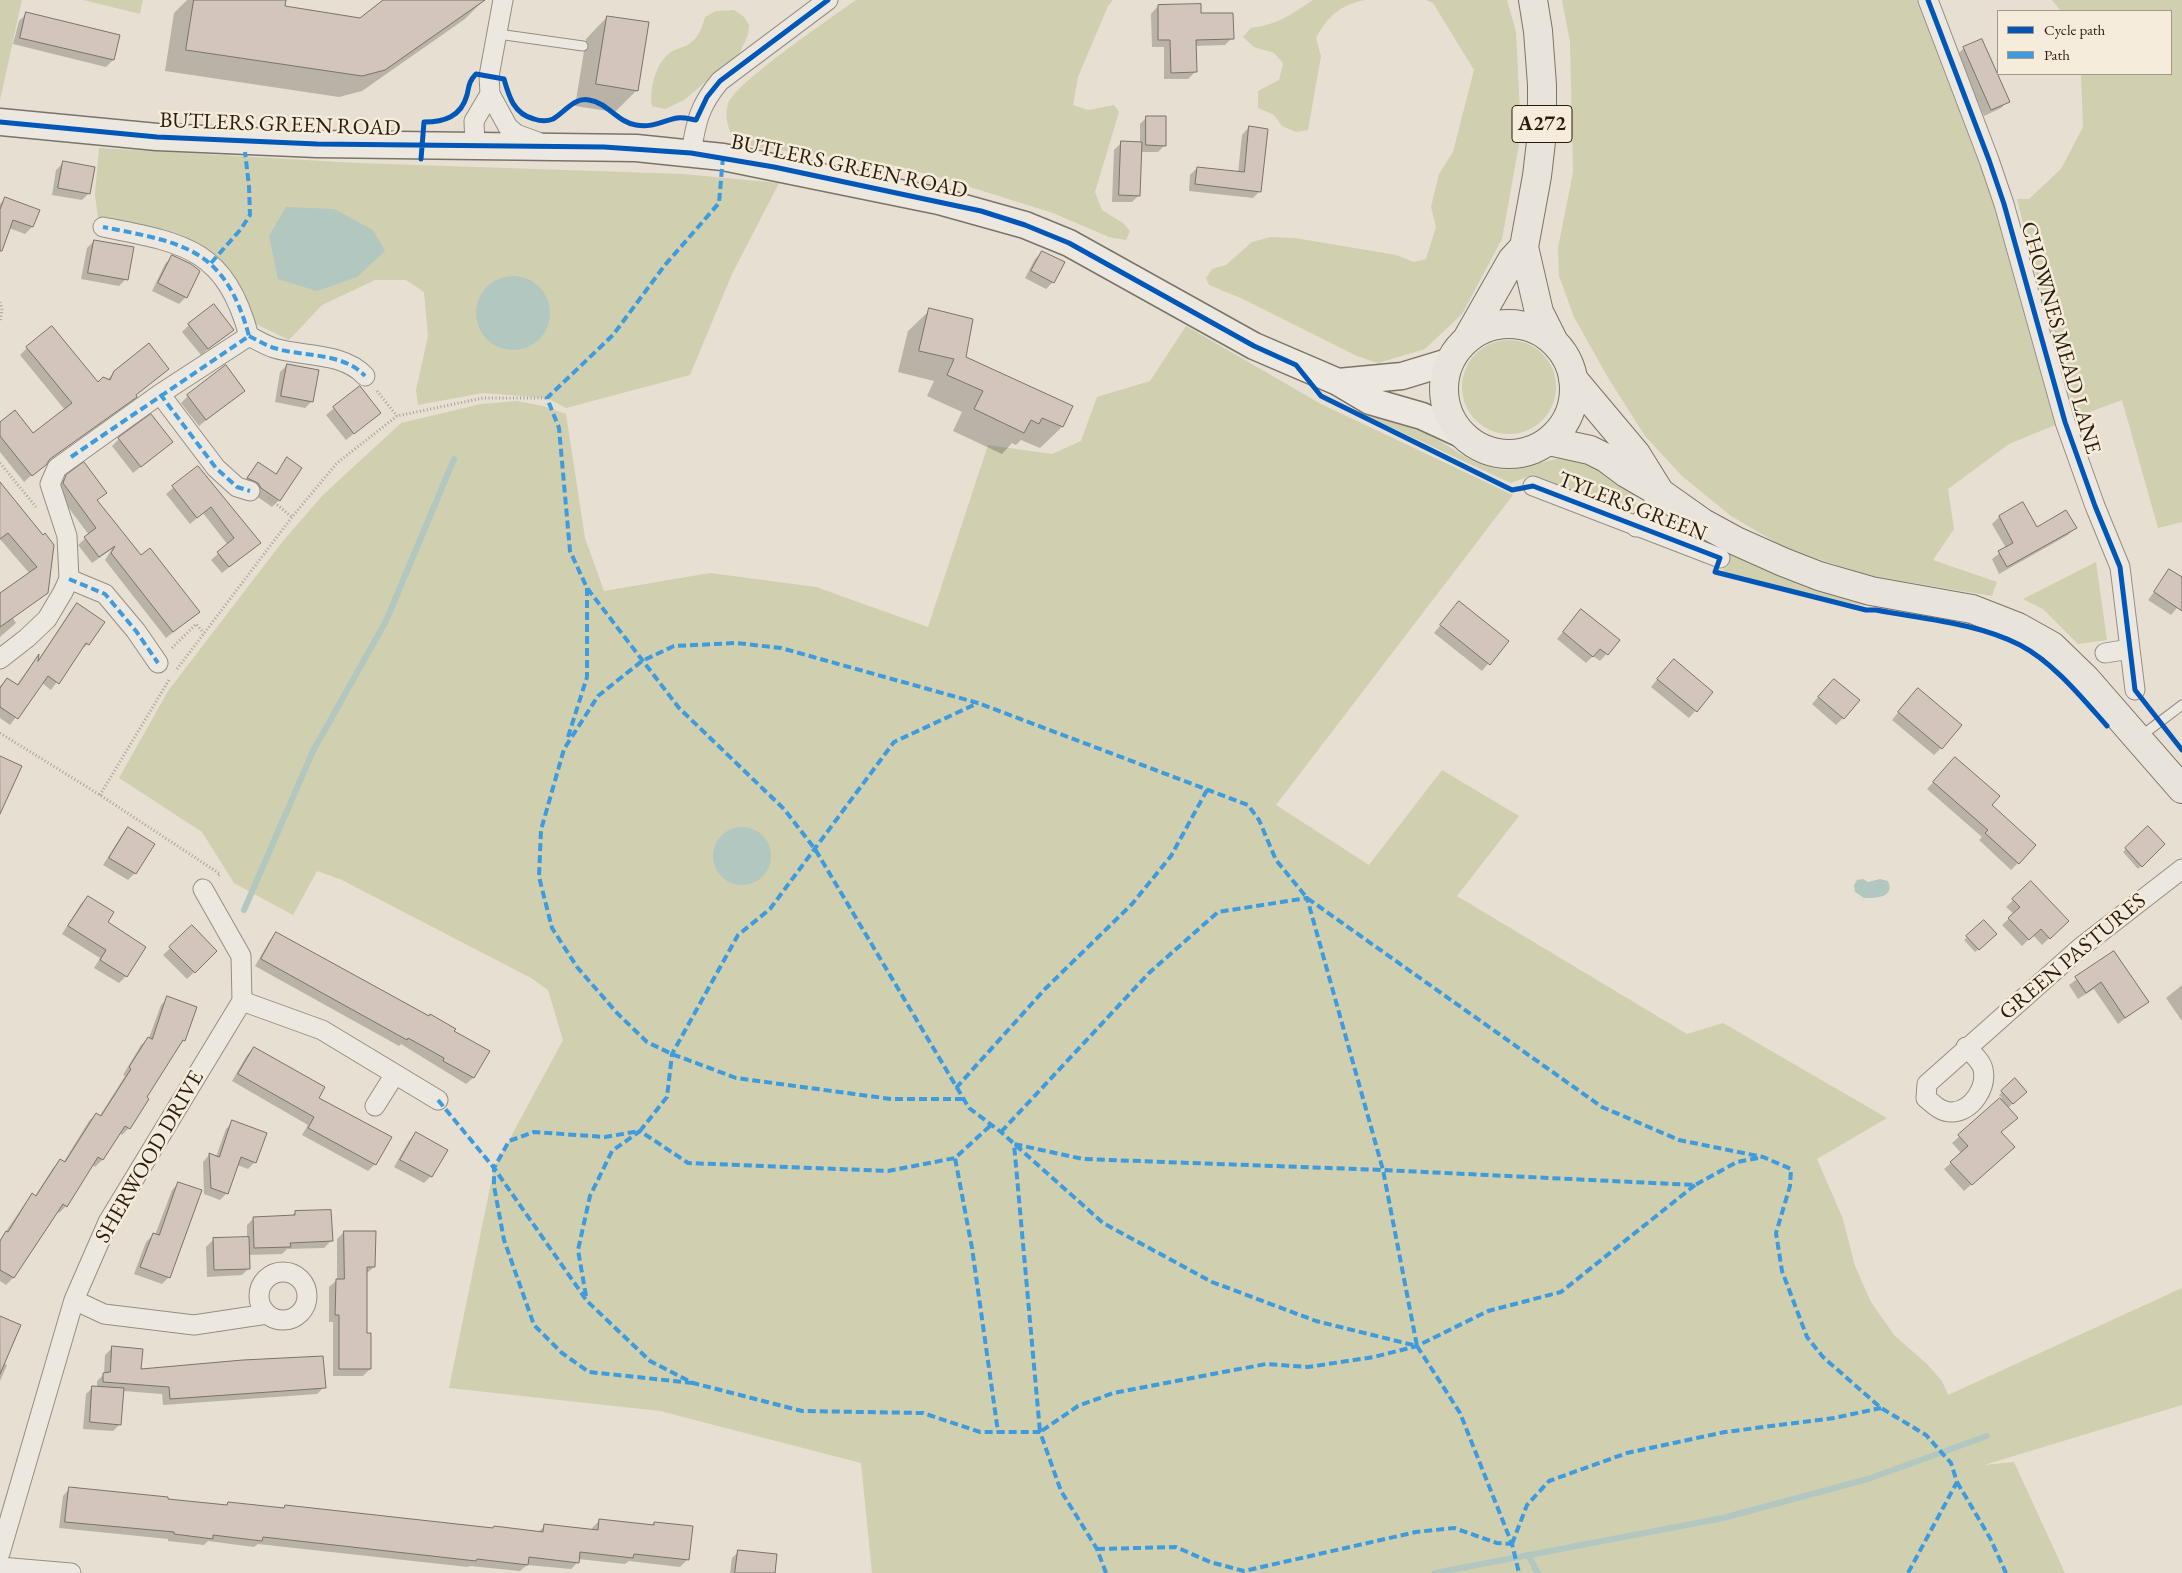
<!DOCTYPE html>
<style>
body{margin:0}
#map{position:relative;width:2182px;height:1573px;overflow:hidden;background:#e7dfd1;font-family:"EB Garamond",serif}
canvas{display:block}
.legend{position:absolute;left:1997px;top:10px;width:175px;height:65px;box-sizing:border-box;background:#f5ecdb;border:1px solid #a49888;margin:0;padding:6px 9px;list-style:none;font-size:15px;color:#2a1b0c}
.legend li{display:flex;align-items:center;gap:10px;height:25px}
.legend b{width:25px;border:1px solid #a49888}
</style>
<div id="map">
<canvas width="2182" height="1573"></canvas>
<ul class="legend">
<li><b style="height:6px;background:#0057b8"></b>Cycle path</li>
<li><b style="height:6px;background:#3d9bde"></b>Path</li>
</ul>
</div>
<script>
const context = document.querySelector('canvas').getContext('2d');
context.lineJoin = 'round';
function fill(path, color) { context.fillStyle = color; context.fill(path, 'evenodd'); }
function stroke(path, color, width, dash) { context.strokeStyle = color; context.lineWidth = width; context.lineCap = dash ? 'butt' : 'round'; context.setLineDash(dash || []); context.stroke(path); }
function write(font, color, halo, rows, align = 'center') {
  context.font = font + ' "EB Garamond",serif'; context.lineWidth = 5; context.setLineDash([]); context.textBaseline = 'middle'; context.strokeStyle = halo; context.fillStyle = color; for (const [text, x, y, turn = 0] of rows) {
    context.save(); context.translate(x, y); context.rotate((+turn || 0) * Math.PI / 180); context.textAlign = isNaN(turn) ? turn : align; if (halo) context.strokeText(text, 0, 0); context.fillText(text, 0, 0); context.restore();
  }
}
const green = new Path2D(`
 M0 0H22L0 100Z
 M83 0H143L140 14Z
 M856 0H1113L1108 6 1078 77 1073 105 1088 110 1114 105 1119 112 1095 192 1102 210 1123 223 1130 231 1126 240 1109 237 1053 213 938 177 892 165 757 147 735 140C728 129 724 118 728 104 733 84 834 16 856 0Z
 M1313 0H1365C1340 5 1328 16 1316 38L1321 56 1308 130 1296 132 1282 126 1274 115 1258 108V91L1279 80 1283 63 1274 53 1254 47 1243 37 1251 28C1277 25 1292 14 1313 0Z
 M1426 0H1507L1516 32 1521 133 1502 239 1462 314 1425 349 1378 363 1357 356 1243 299 1209 285 1206 278 1212 269 1226 265 1252 242 1270 237 1295 238 1396 255 1414 262 1426 259 1436 227 1431 207 1439 174 1453 152 1474 70 1433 3Z
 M1562 0H1917L1979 163 1994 207 2055 425 2009 444 1948 489 1954 529 1933 560 1997 582 1992 596 1872 576 1789 550 1731 516 1682 476 1645 436 1607 376 1574 317 1559 276 1558 248 1573 172 1570 42Z
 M2052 0H2182V522L2158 528 2122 400 2076 417 2051 334 2017 199H2029L2061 169 2083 127 2081 74H2171V11H2061Z
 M734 10 744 17 749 25 748 35 739 54 684 100 665 109 652 106C649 89 656 62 671 52 675 49 681 48 686 46 698 39 702 29 705 17L716 11Z
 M99 148 357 163 683 174 779 183 732 274 690 375 566 408 547 398 483 393 418 405 416 390 428 336 424 292 406 280H375L322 305 289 340 254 323 244 292 202 248 155 227 98 218 95 194Z
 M1186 326 1321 404 1513 495 1276 805 1369 865 1442 770 1519 816 1457 896 1687 1034 1723 1023 1887 1118 1817 1159 1843 1219 1855 1266 1871 1302 1894 1335 1927 1364 1942 1381 1948 1395 2182 1288V1405L1984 1465 2014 1462 2065 1573H872L861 1463 660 1411 449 1388 494 1168 563 1040 548 990 531 978 342 880 317 871 293 915 234 883 202 832 119 778 168 691 283 541 323 495 401 423 481 404 517 401 543 406 566 414 585 538 604 591 710 573 816 587 928 627 988 445 1052 454 1081 441 1097 397 1150 381Z
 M1462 387a47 47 0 1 1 94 0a47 47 0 1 1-94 0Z
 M1359 409C1382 417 1406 423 1428 434 1449 445 1468 462 1492 468 1519 475 1544 457 1571 458 1594 460 1616 481 1634 493 1638 504 1636 511 1625 515L1527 477 1511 483 1358 412Z
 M1672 522 1714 544 1866 604 1865 606 1789 590 1724 573 1722 564 1666 530 1667 525Z
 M2096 562 2107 640 2078 644 2043 609 2023 599Z`);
const water = new Path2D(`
 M286 207 334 209 373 230 385 251 357 277 317 291 278 279 269 236Z
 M476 313a37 37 0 1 1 74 0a37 37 0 1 1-74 0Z
 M713 856a29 29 0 1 1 58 0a29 29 0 1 1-58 0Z
 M1863 879 1868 882 1880 879 1888 881C1895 898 1876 898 1864 898L1855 892 1854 885 1857 880Z`);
const shadow = new Path2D(`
 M187 0H285L284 7 361 19 385 0H484L465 19 362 91 339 97 165 71 174 13Z
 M1158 6 1200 14 1232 38 1225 45 1195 46V72L1188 79H1164V47H1152L1151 14Z
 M26 14 113 60 106 67 13 44 19 21Z
 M607 17 637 90 615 112 575 106 586 39Z
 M1964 48 2008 101 2001 108 1984 116 1957 55Z
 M1147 117 1165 145 1158 152H1140L1139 195 1132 202H1112L1114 150 1121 143H1140V124Z
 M1249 127 1260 191 1253 198 1189 191 1190 175 1197 168 1238 173 1242 135Z
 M63 163 89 193 82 200 52 195 56 170Z
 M5 199 32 227 25 234 9 228 0 239V204Z
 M94 241 126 279 119 286 81 279 87 248Z
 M1042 252 1053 282 1046 289 1025 278 1035 259Z
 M172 257 186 297 179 304 152 291 165 264Z
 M930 310 964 358 1072 407 1062 427 1040 448 1021 440 1016 445 1012 443 1002 454 953 431 962 412 927 396 934 381 898 372 908 331Z
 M189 325 232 330 201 355 182 332Z
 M27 348 98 383 108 379 115 371 136 396 46 462 24 482 0 452V424L33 435 65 410 20 355Z
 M287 365 312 401 305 408 275 402 280 372Z
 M359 387 379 413 346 440 326 415Z
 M244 390 199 426 181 403 188 396Z
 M119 439 164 449 133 473 112 446Z
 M287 459 279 500 272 507 241 485 258 463 275 475Z
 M198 467 259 543 222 573 211 560 228 545 203 513 190 524 166 494Z
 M67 476 105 493 96 501 191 618 166 638 105 560 112 549 92 563 78 545 89 535 56 491 59 484Z
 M0 500 43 537 46 593 13 618 16 623 0 637V597L30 574 0 539Z
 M2022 504 2036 529 2075 528 2068 535 1999 574 1992 559 2006 548 1992 524 1999 517Z
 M2170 571 2182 579V602L2171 615 2148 600Z
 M1459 603 1507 641 1482 671 1434 633Z
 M77 605 88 644 80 650 51 690 42 683 10 725 0 718V686L7 680 16 686 37 657V662L70 612Z
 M1574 618 1618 641 1600 661 1593 656 1586 663 1557 639Z
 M1667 667 1712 692 1689 718 1651 687Z
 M1827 687 1843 718 1836 725 1812 704Z
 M1911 696 1941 748 1934 755 1892 720Z
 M1948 766 1990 805 2018 863 2011 870 1979 840 1982 837 1927 789Z
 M128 828 153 844 135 873 128 880 103 865 122 835Z
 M2148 828 2164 844 2138 869 2123 852Z
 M2031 883 2067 921 2042 945 2033 935 2022 946 2002 925 2014 914 2006 907Z
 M88 897 106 923 144 947 126 976 119 983 94 968 100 958 62 934 81 904Z
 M1984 922 1995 934 1975 952 1964 940Z
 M192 927 216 951 187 979 163 955Z
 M277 933 453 1032 473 1078 466 1084 401 1044 399 1046 255 966 270 940Z
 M2113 952 2147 1001 2118 1024 2094 989 2078 999 2069 985Z
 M2182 985V1021L2166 998Z
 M168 998 184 1040 178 1046 146 1098 129 1128 122 1135 119 1133 102 1160 95 1167 92 1165 66 1206 59 1213 57 1211 13 1278 6 1285 0 1281V1240L26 1202 33 1195 35 1196 53 1168 60 1161 63 1163 89 1121 96 1114 99 1117 125 1076 123 1075 141 1045 149 1038 161 1005Z
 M254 1048 317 1099 375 1164 368 1171 302 1135 308 1125 232 1081 247 1055Z
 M2015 1080 2026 1092 2008 1108 2000 1132 2006 1154 1964 1191 1944 1169 1962 1154 1952 1143 2002 1098 1999 1095Z
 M233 1122 255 1162 248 1169 237 1165 227 1193 220 1200 204 1194 203 1162 209 1155 216 1157 226 1129Z
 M416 1134 431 1176 424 1183 394 1167 409 1141Z
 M179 1183 169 1277 162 1284 134 1274 146 1242 153 1235H155L172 1190Z
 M295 1212 331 1241 324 1248 287 1249 282 1254 248 1255 249 1268 242 1275 207 1277 206 1247 213 1240 247 1238V1225L254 1218 291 1217Z
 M344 1232 374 1267 366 1274V1334L370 1369 363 1376H333V1322H329V1287L337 1280V1239Z
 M0 1318 4 1363 7 1365 0 1381Z
 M112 1348 140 1371 324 1387 317 1394 163 1405 162 1394 123 1391 120 1424 113 1431 83 1429 86 1394 93 1387 97 1388V1381L104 1374 105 1355Z
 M70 1488 225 1506 228 1503 282 1509 285 1506 492 1529 538 1532 545 1526 592 1531V1528L599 1521 651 1526 654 1523 687 1560 680 1567 629 1561 625 1564 578 1559V1562L571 1569 527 1565 520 1571 470 1566 468 1567 258 1544 254 1547 208 1541 204 1545 168 1541V1539L59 1528 63 1496Z
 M739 1551 773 1573H730L732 1558Z`);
const stream = new Path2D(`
 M244 910 313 751 386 621 454 459
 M1528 1555 1538 1573
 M1435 1573 1723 1518 1868 1479 1987 1436`);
const building = new Path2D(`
 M194 0H286L285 6 360 18 383 0H485L385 70 362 76 186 50Z
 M1201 4V13H1233L1234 39 1196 40 1197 72 1171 73 1170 40H1158V5Z
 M26 12 120 35 114 60 20 38Z
 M607 16 649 22 638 91 596 84Z
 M1982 39 2010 102 1991 110 1963 47Z
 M1146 116H1166V146L1146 145Z
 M1249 126 1268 129 1261 192 1195 184 1197 167 1244 172Z
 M1121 141 1142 142 1140 196 1119 195Z
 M63 161 95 167 90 194 58 188Z
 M5 197 40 210 33 227 13 220 2 251H0V210Z
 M94 240 134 247 128 280 88 273Z
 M1042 251 1065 262 1054 283 1031 271Z
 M172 255 191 264 200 271 187 298 158 283Z
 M214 304 234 330 208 349 188 324Z
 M929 308 973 319 966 357 1073 406 1063 427 1042 418 1039 424 1031 420 1024 433 974 409 983 391 947 375 954 359 919 351Z
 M52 326 98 382 103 377 110 380 114 371 149 343 169 369 136 395 137 397 50 459 46 465 32 476 0 436V422L15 410 33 433 72 403 26 347Z
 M287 364 319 370 313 402 281 396Z
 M226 365 245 391 206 420 187 395Z
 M360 386 381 413 354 434 333 407Z
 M151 414 173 442 141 467 118 438Z
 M287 457 302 468 280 501 261 488 258 483 247 478 258 462 276 474Z
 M84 462 107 493 97 500 141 555 150 548 200 612 173 632 111 553 115 546 99 557 84 537 96 528 63 483 66 475Z
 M198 466 261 543 229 567 217 552 234 538 211 507 197 518 172 486Z
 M0 482 43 535 45 533 54 545 48 593 0 627V593L37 567 8 533 0 539Z
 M2023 502 2037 527 2066 510 2077 528 2007 567 1998 551 2013 543 1999 516Z
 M2169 569 2182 577V611L2154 592Z
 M1459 601 1509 641 1490 665 1440 625Z
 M77 603 105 622 89 645 86 643 59 684 48 676 18 719 0 707V688L7 678 18 685 39 654 38 661Z
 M1581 609 1620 640 1608 655 1600 649 1593 657 1563 632Z
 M1674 659 1713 692 1697 712 1657 679Z
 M1834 679 1860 700 1844 719 1818 697Z
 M1918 688 1962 725 1942 749 1898 712Z
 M0 756 22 766 0 814Z
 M1955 757 2000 796 1992 805 2036 845 2019 864 1985 833 1988 830 1933 782Z
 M2148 826 2165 844 2142 867 2125 848Z
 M128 827 155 844 136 874 109 858Z
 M2031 881 2069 921 2050 939 2041 929 2029 940 2008 918 2020 907 2012 899Z
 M88 896 114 912 108 922 146 947 127 977 100 960 106 950 68 926Z
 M1984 920 1997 934 1979 950 1966 936Z
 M192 925 217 951 195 973 169 947Z
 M276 932 429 1016 430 1014 456 1029 454 1031 490 1051 474 1078 443 1061 444 1058 408 1038 407 1040 261 959Z
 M2114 951 2149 1002 2125 1018 2101 982 2086 993 2075 977Z
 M167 996 197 1007 185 1041 183 1040 147 1097 149 1099 130 1129 125 1126 103 1160 98 1157 67 1207 63 1204 14 1278 0 1270V1241L6 1231 8 1232 32 1193 36 1196 60 1159 65 1162 96 1113 101 1116 131 1069 129 1067 148 1037 152 1039Z
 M254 1047 325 1087 319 1098 392 1137 376 1165 308 1128 314 1117 238 1074Z
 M2015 1078 2027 1092 2013 1104 2001 1091Z
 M2000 1098 2018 1118 2001 1132 2015 1147 1972 1185 1950 1162 1968 1146 1958 1135Z
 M232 1120 267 1133 256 1163 241 1157 228 1194 211 1188 209 1153 219 1157Z
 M416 1132 448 1150 432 1177 400 1160Z
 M178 1182 202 1190 170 1278 140 1267 153 1233 159 1235Z
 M331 1210 333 1241 290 1243 291 1247 254 1248 253 1217 295 1215V1211Z
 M344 1231H376L375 1267H367V1333H371V1369H339V1315H335L336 1279H344Z
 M249 1237 250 1269 214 1270 213 1238Z
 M0 1316 21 1325 0 1374Z
 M112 1346 143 1349 141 1369 243 1360 323 1356 326 1388 170 1399 169 1387 103 1382V1373L110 1372Z
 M92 1386 124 1388 121 1425 90 1422Z
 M69 1487 168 1497V1499L227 1505 228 1502 284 1508 285 1505 493 1528 494 1526 543 1532 544 1524 598 1530 599 1519 654 1525V1522L693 1526 689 1560 634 1554 633 1558 580 1552 579 1563 529 1557 528 1565 477 1559 476 1561 263 1537 262 1541 213 1535V1539L174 1534V1532L65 1522Z
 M738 1550 777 1554 775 1573H735Z`);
const path = new Path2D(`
 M0 302 2 310 0 322
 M377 391 397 416
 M0 463 36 507
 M269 498 292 517
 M172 648 196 624 204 633
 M177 669 292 517 337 463 397 416 483 398H547
 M0 733 100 795 220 874 218 876
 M100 795 169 680`);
const service = new Path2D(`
 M498 34 583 46
 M2141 736 2182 705`);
const minor = new Path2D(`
 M503 0 489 76 490 94 508 127 516 134 538 142
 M1928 0 1989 160 2004 204 2065 422 2095 506 2120 567 2135 690
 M475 145 474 121 490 94
 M691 153C696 122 699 106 720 81L828 0
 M249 336C257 340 265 345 274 348 303 357 343 352 365 376
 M160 394 216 468 237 487 250 491
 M1533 486 1720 558
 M1636 527 1662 494
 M69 579 105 594 136 631 158 663
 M2105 653 2130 649
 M0 659 27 638 47 619 63 592 69 579 67 536 50 484 57 468 160 394 249 336C225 248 184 243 103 227
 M242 1001 322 1030 438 1100
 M1966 1047C1972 1053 1981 1061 1983 1069 1987 1087 1973 1110 1953 1112 1942 1113 1934 1105 1926 1098L1927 1084 2080 948 2182 869
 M375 1106 395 1074
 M259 1296a24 24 0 1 1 48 0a24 24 0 1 1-48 0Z
 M74 1300 104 1314 194 1325 267 1314
 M0 1553 74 1300 108 1222 242 1001 241 956 203 889
 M0 1567 71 1573`);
const secondary = new Path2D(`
 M0 122 157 137 317 144 636 148 723 157 939 201 1025 225 1069 243 1254 346 1338 382 1370 401 1422 416 1461 434
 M1338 382 1402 376 1448 362`);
const trunk = new Path2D(`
 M1533 0 1538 31 1542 85V133L1537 176 1524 247 1539 312 1554 342
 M1444 389a65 65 0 1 1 130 0a65 65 0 1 1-130 0Z
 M1467 339 1512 260 1524 247
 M1573 379 1636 454 1659 491
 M1549 441 1590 450 1606 458 1626 473 1662 494 1703 523 1736 541 1783 562 1819 576 1871 591 1972 609 2018 627 2052 646 2086 679 2182 789`);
const quiet = new Path2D(`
 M723 157 719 203 665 265 613 335 547 398 559 428 570 551 587 588 679 708 784 809 815 849 969 1108 1001 1132 1103 1223 1212 1282 1316 1321 1417 1346 1460 1413 1512 1544 1519 1573
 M211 263 241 229 250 215 249 186 245 152
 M249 336C257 340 265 345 274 348 303 357 343 352 365 376
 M160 394 216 468 237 487 250 491
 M71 457 249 336C225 248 184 243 103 227
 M69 579 105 594 136 631 158 663
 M568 737 587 677V588
 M956 1088 1045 989 1132 904 1171 856 1207 790
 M963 1099H891L736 1078 672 1054 647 1042 617 1013 577 967 552 928 539 877 541 830 564 749 598 696 642 661 674 646 736 643 781 648 978 703 1248 805 1259 820 1276 860 1307 898 1602 1107 1679 1140 1763 1157 1791 1169 1790 1186 1776 1233 1782 1271 1807 1337 1823 1357 1881 1408 1926 1435 1951 1463 1957 1482 1908 1573
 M438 1100 494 1168 587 1301 650 1361 693 1383 802 1411 923 1413 980 1432H1040L1061 1491 1097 1549 1106 1573
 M990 1126 955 1158 972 1248 998 1432
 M1001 1132 1149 973 1218 912 1307 898 1383 1170 1417 1346
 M1695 1185 1561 1292 1488 1311 1417 1346 1374 1357 1308 1367 1266 1364 1113 1393 1078 1406 1040 1432 1014 1144 1083 1159 1383 1170 1695 1185 1737 1162 1758 1158
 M586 1296 578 1250 590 1196 612 1151 640 1131 688 1163 888 1171 955 1158
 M693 1383 589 1372 562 1353 534 1325 504 1240 494 1186V1168L509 1141 534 1132 605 1137 640 1131 667 1097 672 1054 738 935 770 909 894 742 978 703
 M1957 1482 1990 1538 2006 1573
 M1512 1544 1527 1505 1549 1481 1627 1453 1725 1432 1834 1418 1881 1408
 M1097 1549 1176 1547 1210 1562 1244 1571 1416 1532 1454 1528 1497 1543 1512 1544`);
const cycleway = new Path2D(`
 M1928 0 1989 160 2004 204 2065 422 2095 506 2120 567 2135 690 2182 750
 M0 122 157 137 317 144 604 147 691 153 774 167 981 211 1025 225 1069 243 1254 346 1296 365 1321 396 1512 490 1533 486 1720 558 1715 572 1866 610H1876C1924 619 1977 623 2020 645 2054 663 2082 698 2107 726
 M421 159 424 122C444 122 461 117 467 95 469 86 469 81 476 74L504 79C509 97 514 114 534 119 540 121 548 121 553 119 565 112 574 97 589 100 608 103 617 122 636 125 653 128 662 121 677 118 683 117 690 119 696 120L707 97 720 81 828 0`);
const shields = [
 [1542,124,60]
];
const shieldNames = [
 ["A272",1542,124]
];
const streetNames = [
 ["BUTLERS GREEN ROAD",280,125,2],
 ["BUTLERS GREEN ROAD",849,167,12],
 ["CHOWNES MEAD LANE",2060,338,74],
 ["TYLERS GREEN",1632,507,21],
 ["GREEN PASTURES",2073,957,-40],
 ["SHERWOOD DRIVE",150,1157,-60]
];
fill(green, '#d0cfaf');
fill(water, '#b1c7c0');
fill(shadow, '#0003');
stroke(stream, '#b1c7c0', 6);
fill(building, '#d3c5bc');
stroke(building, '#7a736a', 1);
stroke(service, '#948e85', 11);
stroke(minor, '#948e85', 21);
stroke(secondary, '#7a736a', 29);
stroke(trunk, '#7a736a', 30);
stroke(path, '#a6a29b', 3, [1, 2.5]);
stroke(service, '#ece8e0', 9);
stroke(minor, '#ece8e0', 19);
stroke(secondary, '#ece8e0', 26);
stroke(trunk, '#e9e4db', 28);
stroke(quiet, '#3d9bde', 4, [8, 4]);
stroke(cycleway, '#0057b8', 5);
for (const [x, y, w] of shields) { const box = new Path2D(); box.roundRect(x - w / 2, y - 18.5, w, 37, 4); context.fillStyle = '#f5ecdb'; context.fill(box); stroke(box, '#2a1b0c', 1); }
write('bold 21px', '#2a1b0c', null, shieldNames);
write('22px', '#2a1b0c', '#f5ecdb', streetNames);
</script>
